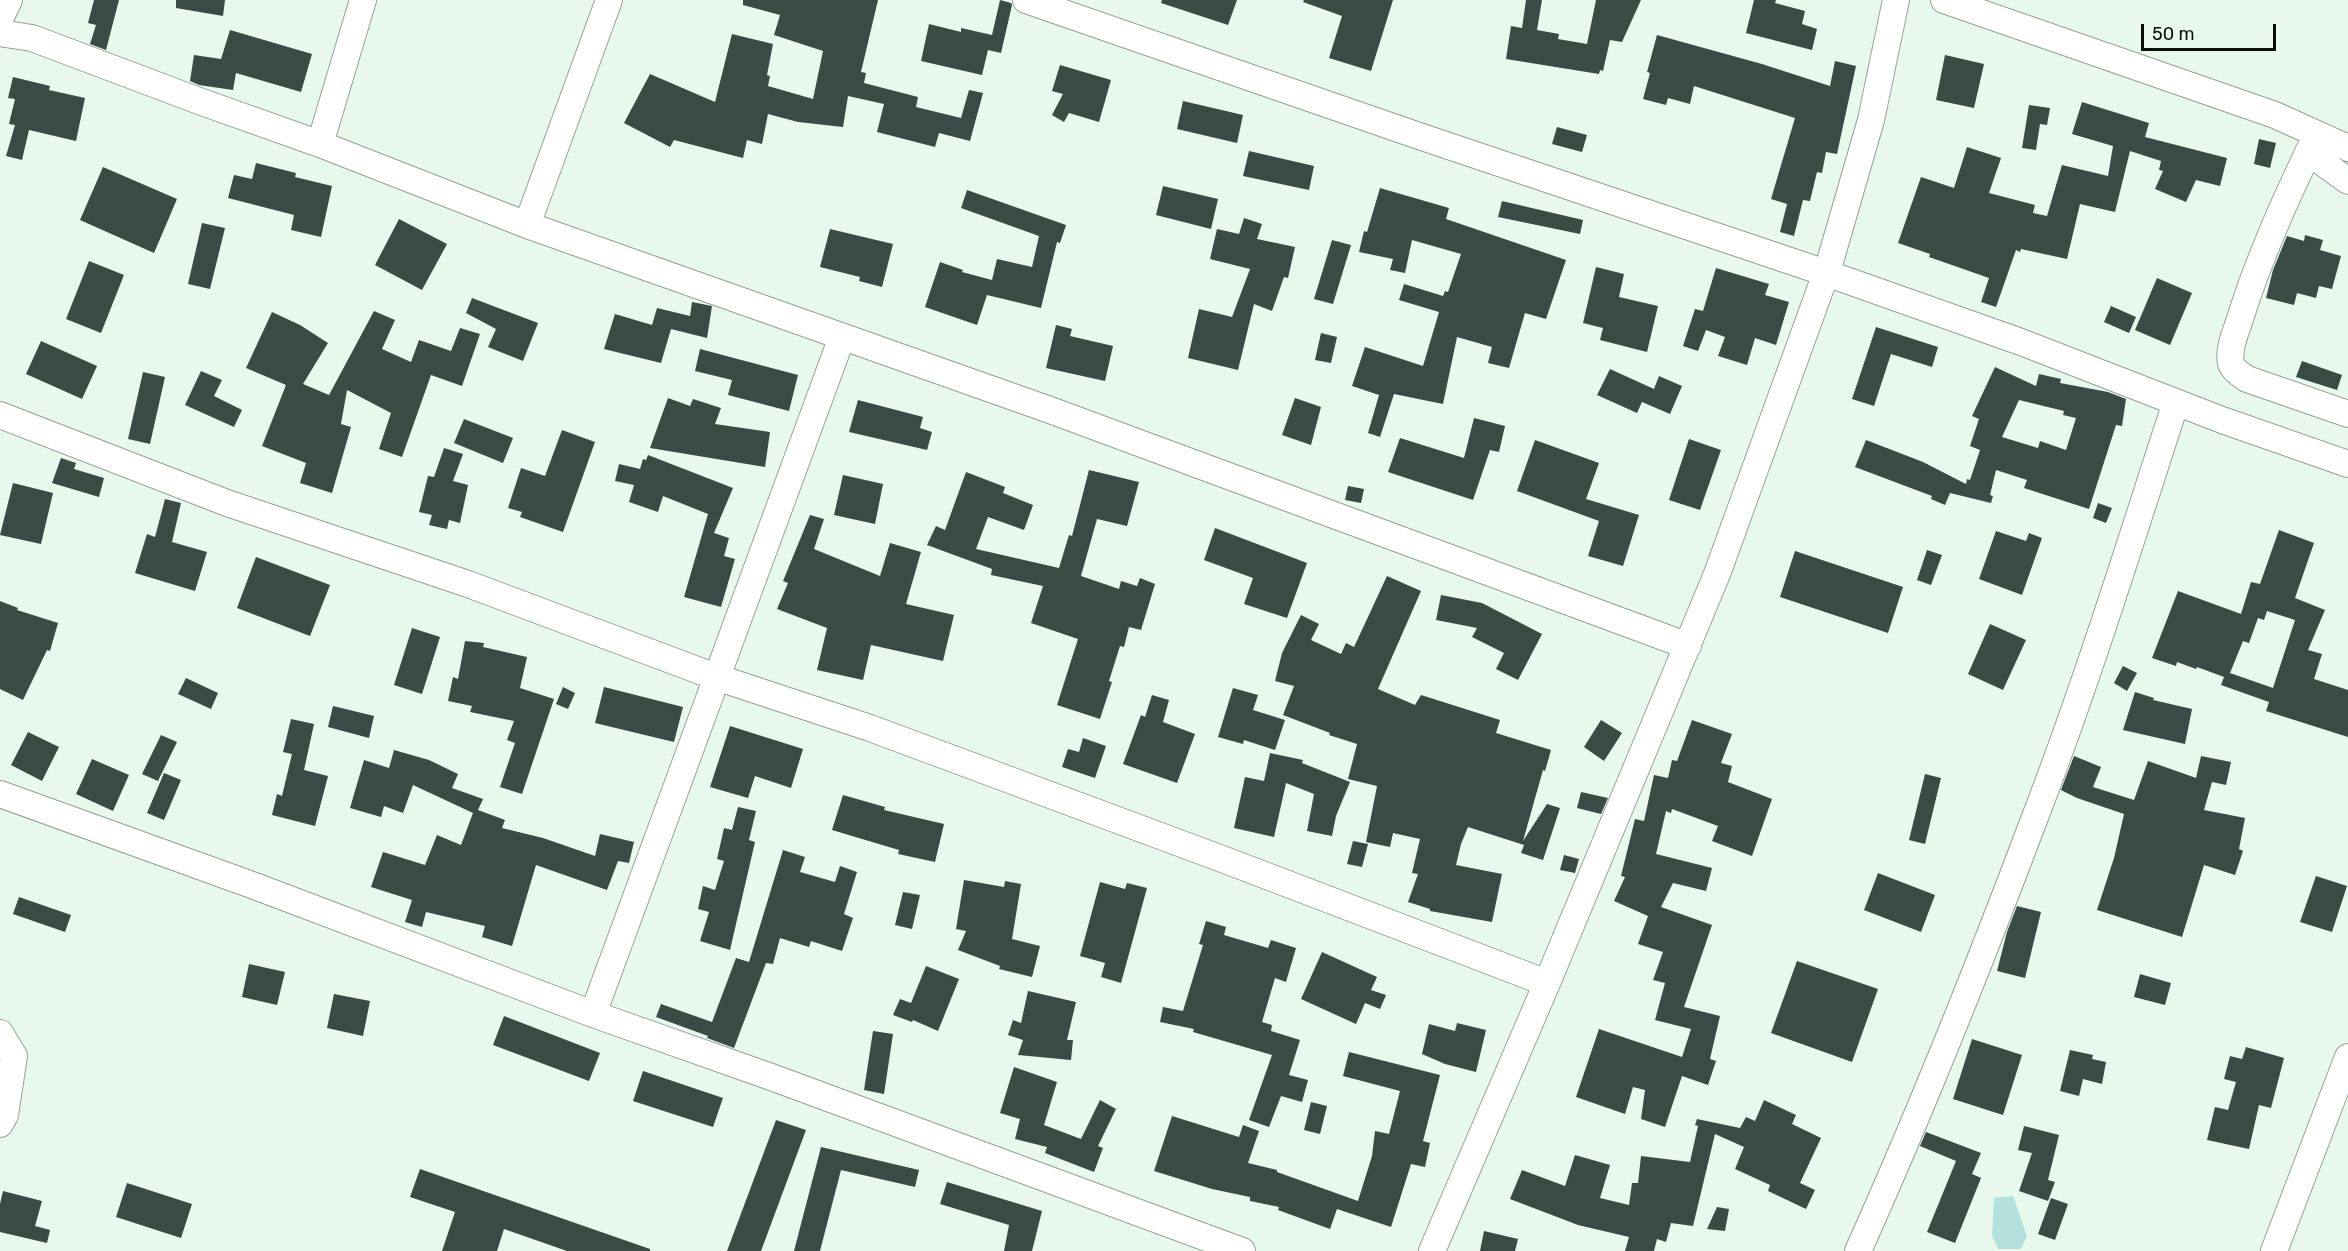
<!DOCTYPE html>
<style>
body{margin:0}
#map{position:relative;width:2348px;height:1251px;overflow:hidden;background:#e9f8ec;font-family:Rubik,sans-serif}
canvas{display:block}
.scale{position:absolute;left:2141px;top:24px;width:135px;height:27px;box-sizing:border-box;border:3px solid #090e0a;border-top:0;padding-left:8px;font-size:18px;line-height:21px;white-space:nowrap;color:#090e0a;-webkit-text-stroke:4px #e9f8ec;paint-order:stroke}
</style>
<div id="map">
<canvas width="2348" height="1251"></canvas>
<div class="scale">50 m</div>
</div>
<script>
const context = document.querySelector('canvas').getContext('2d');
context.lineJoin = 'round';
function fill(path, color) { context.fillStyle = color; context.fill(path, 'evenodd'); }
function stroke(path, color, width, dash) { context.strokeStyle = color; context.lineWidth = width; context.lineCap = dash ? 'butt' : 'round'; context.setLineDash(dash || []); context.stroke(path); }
const water = new Path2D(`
 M2013 1196 2027 1236 2021 1249H1998L1992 1236 1994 1198Z`);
const building = new Path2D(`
 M94 0H119L106 50 90 44 96 25 88 23Z
 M176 0H225L223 16 176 8Z
 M743 0H878L861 72 866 73 864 83 918 97 916 107 961 118 969 90 983 93 970 141 939 133 935 147 877 132 884 104 848 96 843 127 798 122 768 114 762 144 747 140 743 158 674 140 670 147 624 123 650 74 715 102 732 34 773 44 767 75 770 76 768 86 813 99 823 51 774 35 780 15 743 5Z
 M1000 0 1011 3 1012 5 1001 53 988 50 982 75 921 61 929 24 961 32V28L992 35Z
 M1162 0H1237L1228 25 1161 3Z
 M1304 0H1393L1371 71 1329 58 1342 16 1303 2Z
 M1526 0H1542L1537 30 1559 34 1558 39 1587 44 1596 0H1641L1622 42 1610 40 1603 71 1600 70 1599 74 1506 59 1511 26 1522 28Z
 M1754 0H1776L1775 3 1805 11 1802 24 1817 29 1812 50 1746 33Z
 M230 30 312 54 301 92 236 73 233 90 199 85 190 81 194 55 221 59Z
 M1657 35 1762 64 1830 86 1835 61 1856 66 1837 154 1826 152 1822 173 1817 172 1810 201 1803 200 1794 236 1780 232 1787 204 1771 199 1795 118 1694 86 1690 104 1668 98 1666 105 1643 99 1650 73 1647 72Z
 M1945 55 1984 64 1974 108 1936 100Z
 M1060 65 1111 80 1099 122 1069 113 1064 122 1052 115 1063 94 1052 91Z
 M13 77 50 86 49 90 85 98 76 141 29 130 22 160 6 156 15 125 9 124 15 99 8 98Z
 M1183 101 1243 115 1237 143 1177 129Z
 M2082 102 2149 123 2145 137 2227 158 2220 186 2196 180 2186 202 2155 189 2163 171 2159 170 2161 161 2130 151 2115 212 2080 204 2067 259 2021 249 2020 252 2016 250 1996 307 1981 302 1989 278 1929 257 1930 254 1898 243 1921 177 1954 188 1967 147 2001 158 1989 193 2035 205 2033 213 2047 216 2062 165 2108 176 2113 146 2072 134Z
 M2029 105 2050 108 2047 125 2040 124 2036 150 2022 148Z
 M1557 127 1587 135 1582 152 1552 144Z
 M2259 139 2276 143 2270 168 2254 164Z
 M1249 151 1314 166 1309 190 1243 176Z
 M256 163 296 173 295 177 332 186 321 237 291 230 294 215 228 198 234 175 252 179Z
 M103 167 177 199 154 253 80 220Z
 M1163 186 1218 199 1211 229 1156 215Z
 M1380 188 1449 208 1446 219 1566 260 1546 319 1525 313 1509 368 1488 363 1492 347 1457 337 1443 404 1394 394 1380 437 1368 433 1379 395 1352 386 1365 347 1423 366 1439 312 1399 300 1404 284 1443 296 1445 291 1448 292 1461 254 1412 240 1405 273 1390 270 1393 259 1359 252 1364 231 1367 232Z
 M967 190 1066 225 1060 243 1057 242 1041 308 987 295 977 325 925 307 940 262 963 270 962 272 992 280 997 259 1032 267 1039 236 961 208Z
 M1502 201 1583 220 1580 234 1498 217Z
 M1244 218 1262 224 1257 239 1295 247 1288 278 1284 277 1272 311 1254 304 1238 370 1188 358 1199 309 1232 317 1250 269 1210 259 1217 229 1239 234Z
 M399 219 447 244 422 290 375 265Z
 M202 223 225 228 210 289 188 284Z
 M830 229 893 244 882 287 859 281 860 277 820 267Z
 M2305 235 2323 240 2320 250 2341 256 2332 289 2319 286 2316 298 2297 293 2294 305 2266 298 2273 270 2287 236 2304 241Z
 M1332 240 1351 245 1333 304 1314 299Z
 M89 261 124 275 101 333 66 319Z
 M1596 267 1624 274 1619 297 1658 306 1647 352 1600 340 1603 328 1583 323Z
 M1716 268 1769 284 1765 295 1789 302 1776 345 1755 338 1747 365 1718 356 1725 337 1706 330 1698 351 1683 346 1695 309 1703 311Z
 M2157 278 2192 293 2170 345 2135 330Z
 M472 298 538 323 523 361 488 347 496 329 466 313Z
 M692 302 712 306 707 338 671 329 661 363 604 349 615 314 652 325 657 308 690 316Z
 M2111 306 2136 317 2129 333 2104 322Z
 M374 311 395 320 382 349 411 362 419 340 451 351 460 328 480 334 462 386 431 375 402 457 379 449 391 413 347 390 341 424 351 427 332 493 300 483 306 463 262 446 286 385 246 368 272 312 300 325 328 343 303 384 329 395Z
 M1056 325 1072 329 1070 336 1113 346 1105 381 1046 368Z
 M1876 327 1938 347 1932 367 1891 354 1874 406 1852 399Z
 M1321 333 1337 337 1331 363 1315 360Z
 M41 341 97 366 82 399 26 374Z
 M700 349 798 375 789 411 728 395 732 380 695 371Z
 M2302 361 2342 375 2337 390 2296 377Z
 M1995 367 2036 386 2039 374 2061 379 2060 383 2108 392 2126 399 2122 426 2116 425 2089 509 2024 488 2027 480 1996 470 1990 495 1993 496 1991 503 1950 493 1945 505 1931 499 1932 496 1855 467 1866 440 1923 462 1966 484 1967 479 1970 480 1980 450 1970 446 1979 419 1972 416ZM2019 400 2064 411 2063 415 2076 418 2066 450 2040 441 2038 448 2002 437Z
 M1610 369 1654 389 1659 376 1682 386 1670 414 1642 402 1637 413 1597 395Z
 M201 371 222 380 214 396 242 410 234 427 185 405Z
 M143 372 165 377 150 444 128 439Z
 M668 398 690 406 693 399 721 408 715 424 770 432 765 467 650 448Z
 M1295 398 1321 407 1311 445 1282 435Z
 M858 400 923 417 920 428 932 432 927 450 849 432Z
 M1474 418 1505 426 1499 452 1490 450 1473 500 1388 472 1400 438 1464 458Z
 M464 419 513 438 503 463 454 443Z
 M562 430 595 442 563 532 520 517 522 512 508 508 521 468 545 476Z
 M1689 439 1721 450 1700 510 1669 500Z
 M1535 440 1599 463 1586 499 1639 515 1623 566 1588 556 1599 521 1517 491Z
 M444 448 463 454 453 481 468 485 460 523 449 520 447 529 429 525 432 515 419 512 428 476 434 477Z
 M648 455 733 488 714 533 729 538 724 556 735 559 721 607 684 597 708 514 663 496 658 512 629 502 634 485 615 481 619 464 640 469 643 459 646 460Z
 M61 458 76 463 74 469 104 478 99 497 52 483Z
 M1089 470 1139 482 1127 526 1097 519 1081 576 1119 589 1121 581 1137 586 1140 578 1155 584 1141 630 1129 627 1124 647 1120 646 1109 681 1112 682 1100 719 1057 705 1078 639 1031 623 1043 586 991 575 992 569 927 545 936 526 945 530 966 472 1005 487 1003 493 1033 505 1024 530 988 517 976 549 1059 568 1069 535 1072 536Z
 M843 475 883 484 875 524 834 515Z
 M13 483 53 493 41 544 0 535Z
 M1348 486 1364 489 1361 503 1345 500Z
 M165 499 181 503 172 542 207 552 195 591 135 573 147 534 155 537Z
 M2098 503 2112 508 2106 523 2093 518Z
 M810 515 824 519 814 549 880 576 890 543 921 552 906 604 954 615 943 661 871 645 863 680 817 670 827 628 777 609 788 583 783 581Z
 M1215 528 1307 563 1287 618 1244 604 1253 578 1204 560Z
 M2279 530 2314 543 2295 598 2325 610 2308 650 2322 654 2314 679 2348 690V737L2266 711 2269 702 2221 685 2224 677 2197 667 2196 669 2177 662 2176 666 2152 658 2178 591 2241 614 2251 582 2260 584ZM2267 611 2295 620 2273 688 2230 673 2243 641 2249 643 2258 618 2264 620Z
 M1996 531 2026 541 2029 533 2042 538 2022 595 1979 579Z
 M1927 550 1942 555 1931 585 1917 580Z
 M1795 551 1903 587 1888 633 1780 597Z
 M256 557 330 585 310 636 237 608Z
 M1387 576 1421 591 1378 689 1415 705 1421 695 1500 720 1496 733 1551 750 1545 771 1543 770 1523 841 1547 804 1560 808 1543 860 1521 853 1524 845 1468 827 1461 844 1456 865 1502 874 1492 922 1430 911V909L1408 902 1418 874 1412 873 1420 839 1393 833 1390 847 1366 842 1377 786 1348 779 1357 744 1329 735 1330 733 1283 715 1294 686 1275 681 1282 653 1301 615 1319 624 1311 640 1341 654 1346 643 1354 647Z
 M1441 595 1482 603 1542 634 1518 680 1496 669 1504 653 1472 637 1477 628 1436 620Z
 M0 601 18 608 17 610 58 623 50 651 47 650 23 700 0 689Z
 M1990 624 2026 640 2003 690 1968 674Z
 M412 628 440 637 422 694 394 685Z
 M465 641 484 643 483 647 527 657 520 688 554 699 522 794 500 787 515 743 507 740 514 721 470 712 472 706 448 701 453 677 458 679Z
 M2123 666 2137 673 2127 691 2114 683Z
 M186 678 218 693 211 709 178 694Z
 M563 687 575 693 568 709 556 704Z
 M604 687 683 707 674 742 595 723Z
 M1233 688 1258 695 1253 710 1285 720 1275 750 1244 740 1243 744 1218 737Z
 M2135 692 2154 698 2153 700 2192 709 2185 744 2123 730Z
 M1152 695 1169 700 1163 722 1195 734 1177 783 1123 764 1141 715 1145 717Z
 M333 706 374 716 369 738 328 727Z
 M291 719 314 724 304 770 328 776 315 826 272 815 277 794 282 796 292 754 283 752Z
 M1601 720 1622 733 1604 761 1584 747Z
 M1692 720 1732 734 1721 763 1732 766 1728 782 1772 799 1752 856 1712 841 1718 826 1672 809 1671 813 1666 811 1656 854 1712 868 1706 891 1673 883 1661 907 1712 925 1684 1007 1720 1016 1710 1059 1716 1061 1708 1085 1682 1076 1665 1127 1641 1119 1645 1090 1633 1087 1625 1114 1576 1097 1599 1029 1682 1057 1691 1029 1655 1020 1665 983 1653 980 1663 952 1638 944 1648 916 1614 901 1625 877 1621 876 1635 819 1644 821 1654 775 1668 778 1672 760 1677 761Z
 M730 726 803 749 791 788 755 776 748 798 710 787Z
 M28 732 59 747 42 781 11 765Z
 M161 735 177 742 158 781 142 774Z
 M1083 738 1106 746 1095 778 1062 767 1068 749 1079 752Z
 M394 750 429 760 458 774 452 788 483 799 478 810 505 820 502 828 543 838 595 856 600 834 634 842 629 863 618 861 607 890 536 865 512 946 482 937 485 926 426 912 422 927 405 922 412 900 371 887 383 852 425 865 437 835 461 845 473 813 413 785 403 813 384 806 381 817 350 808 364 760 389 768Z
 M1270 753 1303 760 1302 763 1350 782 1336 816 1332 836 1307 831 1314 794 1286 783 1274 837 1234 828 1245 777 1264 781Z
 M2074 756 2101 767 2093 787 2134 800 2148 761 2196 778 2201 756 2231 762 2226 785 2212 782 2204 810 2245 818 2239 849 2243 851 2235 875 2204 865 2182 937 2097 910 2114 858 2124 814 2077 798 2061 790Z
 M92 759 129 775 113 811 76 794Z
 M164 773 181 780 164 820 147 813Z
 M1925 774 1941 778 1925 844 1909 840Z
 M1581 792 1608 798 1601 814 1577 808Z
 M843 795 885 807 884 810 944 824 935 862 898 854 899 850 832 830Z
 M738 807 756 811 749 840 755 842 730 950 700 941 709 912 698 909 703 886 715 890 724 861 717 859 724 828 732 830Z
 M1353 841 1368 844 1362 867 1347 864Z
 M783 850 805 857 800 872 835 882 840 866 857 872 844 914 853 918 842 951 811 941 809 947 780 938 773 964 766 963 734 1048 707 1038 708 1036 656 1017 661 1004 712 1022 736 958 749 962Z
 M1564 855 1579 859 1575 873 1560 870Z
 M1878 873 1935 895 1921 932 1864 910Z
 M2316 876 2347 886 2332 932 2300 922Z
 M964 880 1004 887 1005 881 1021 884 1012 939 1040 946 1032 977 999 969 1000 966 958 950 966 931 956 929Z
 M1100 882 1125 889 1127 883 1147 888 1121 983 1101 977 1105 963 1080 956Z
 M903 892 920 895 912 929 895 925Z
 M19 897 71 915 65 932 13 914Z
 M2017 906 2041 912 2025 978 1997 971 2007 932Z
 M1206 921 1226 927 1224 935 1268 948 1271 940 1296 948 1286 982 1275 978 1262 1022 1272 1025 1271 1031 1300 1040 1289 1075 1308 1080 1302 1102 1281 1096 1269 1127 1249 1120 1272 1055 1193 1032 1194 1029 1160 1022 1163 1007 1183 1011 1203 945 1199 944Z
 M1322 952 1377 977 1371 990 1386 995 1380 1009 1365 1003 1356 1024 1301 999Z
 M1797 961 1878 989 1852 1062 1771 1033Z
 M249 964 285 972 277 1005 242 997Z
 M926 966 959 979 938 1031 913 1020 912 1022 893 1015 900 999 911 1003Z
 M2140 974 2171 983 2165 1005 2134 997Z
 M1028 991 1076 1002 1067 1040H1073L1071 1060 1018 1055 1023 1040 1008 1035 1013 1020 1021 1023Z
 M334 994 370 1001 363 1036 327 1028Z
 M504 1016 600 1053 589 1081 493 1045Z
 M1457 1023 1486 1030 1476 1072 1445 1064 1422 1054 1429 1024 1455 1031Z
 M873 1031 893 1034 884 1094 864 1090Z
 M1972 1039 2022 1055 2003 1115 1953 1099Z
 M2246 1047 2284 1058 2271 1108 2259 1105 2249 1149 2207 1140 2215 1107 2228 1110 2236 1082 2224 1079 2230 1056 2242 1059Z
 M2070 1050 2093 1055 2092 1059 2106 1062 2102 1084 2083 1079 2079 1096 2060 1091Z
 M1349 1052 1440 1075 1423 1141 1430 1143 1425 1167 1411 1164 1391 1227 1337 1209 1330 1229 1278 1210 1279 1207 1250 1201V1197L1212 1189 1154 1171 1172 1116 1239 1137 1243 1125 1259 1131 1248 1163 1277 1170V1172L1358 1201 1372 1156 1375 1131 1389 1134 1400 1091 1343 1076Z
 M1014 1067 1057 1082 1044 1125 1081 1139 1100 1100 1116 1109 1098 1146 1103 1148 1094 1172 1045 1153 1047 1147 1015 1139 1020 1119 1000 1113Z
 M643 1071 723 1098 713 1127 633 1101Z
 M1764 1100 1796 1115 1792 1124 1821 1138 1800 1183 1815 1190 1806 1209 1768 1191 1770 1185 1735 1169 1744 1147 1715 1134 1693 1226 1671 1223 1666 1242 1657 1239 1654 1251H1625L1629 1237 1578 1225 1510 1199 1522 1170 1565 1186 1575 1155 1610 1165 1600 1198 1629 1205 1632 1183H1638L1641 1156 1690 1162 1698 1126 1695 1125 1697 1119 1740 1128 1746 1117 1755 1121Z
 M1311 1102 1327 1106 1320 1134 1304 1130Z
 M776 1120 806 1130 761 1251H727Z
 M2024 1126 2059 1135 2048 1180 2055 1182 2048 1201 2019 1191 2032 1153 2018 1150Z
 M1926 1132 1981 1153 1972 1174 1981 1178 1955 1243 1927 1232 1956 1161 1920 1146Z
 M821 1147 919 1170 915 1187 841 1170 820 1251H794Z
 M420 1169 650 1249V1251H567L504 1229 497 1251H442L455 1212 410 1197Z
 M947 1182 1042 1211 1032 1251H1004L1009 1225 940 1204Z
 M127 1183 192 1204 181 1238 116 1217Z
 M3 1191 42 1201 35 1226 50 1230 47 1243 0 1232V1204Z
 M2051 1198 2068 1204 2055 1240 2038 1234Z
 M1717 1207 1729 1209 1725 1231 1707 1229Z
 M1484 1231 1518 1239 1515 1251H1480Z`);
const minor = new Path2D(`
 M1026 0 1419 136 1826 273 2021 342 2222 420 2348 464
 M1944 0 2275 115 2348 148
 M0 19 9 0
 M0 33 32 38 199 101 320 144 527 225 1050 410 1688 646
 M2317 134C2287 196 2259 257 2239 322 2235 334 2228 350 2231 363 2233 370 2241 375 2247 379L2348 414
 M320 144 363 0
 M2308 152 2348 181
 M527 225 609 0
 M0 415 227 503 468 584 716 677 870 728 1225 860 1547 983
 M0 794 252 885 593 1014 774 1078 1242 1251
 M593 1014 842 337
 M0 1033 14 1056 5 1115 0 1124
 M1432 1251 1547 983 1717 574 1829 265 1871 120 1896 0
 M1858 1251C1921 1111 1978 968 2032 825 2086 686 2130 543 2176 402
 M2274 1251 2348 1057`);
fill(water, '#b3e0dc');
fill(building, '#3a4a45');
stroke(minor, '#93a196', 28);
stroke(minor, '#fff', 26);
</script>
